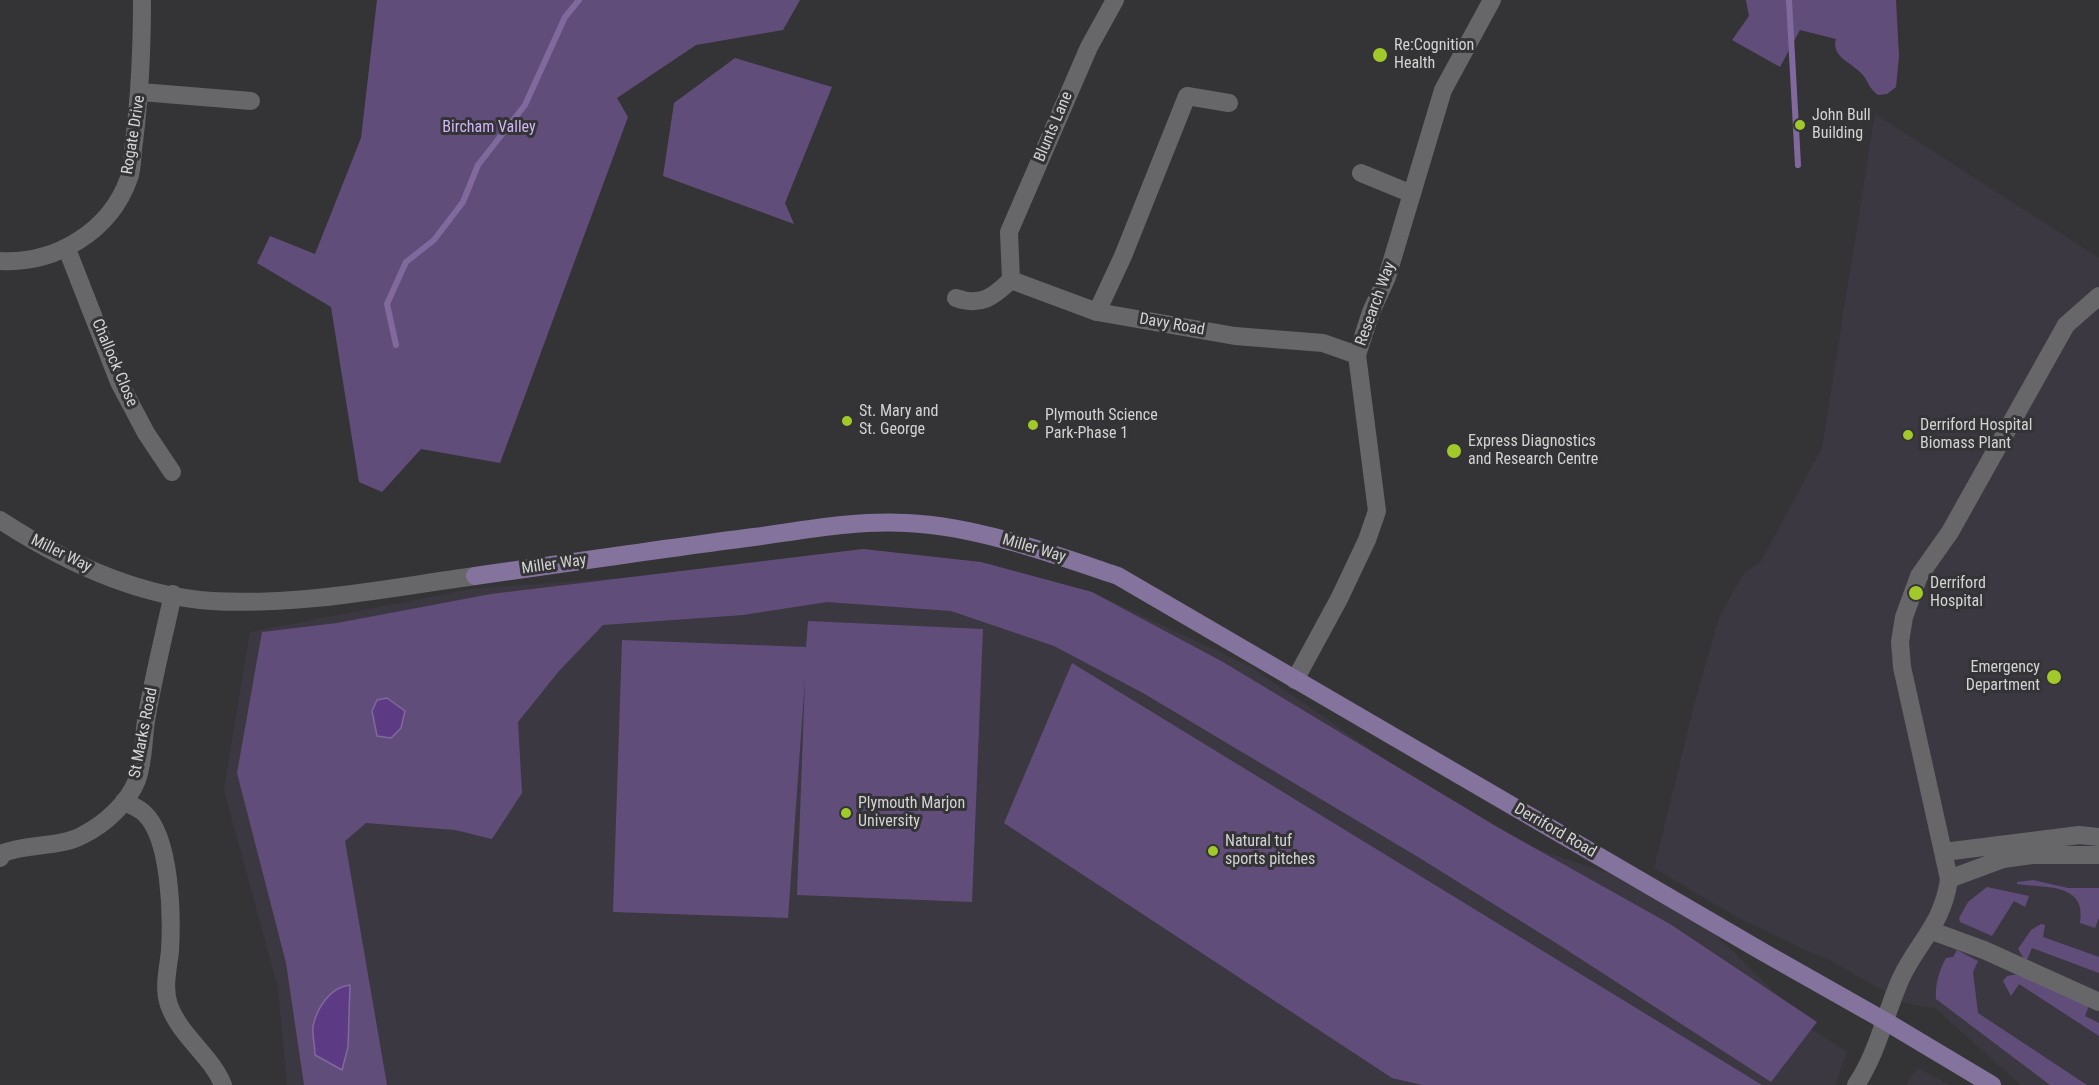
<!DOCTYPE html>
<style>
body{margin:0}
canvas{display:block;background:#343335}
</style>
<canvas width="2099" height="1085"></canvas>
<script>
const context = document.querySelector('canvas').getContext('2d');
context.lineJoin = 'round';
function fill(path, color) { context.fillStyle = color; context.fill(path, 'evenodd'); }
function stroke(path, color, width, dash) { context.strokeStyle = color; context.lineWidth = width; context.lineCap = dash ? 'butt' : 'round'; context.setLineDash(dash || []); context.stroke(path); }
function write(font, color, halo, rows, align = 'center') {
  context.font = font + ' "Roboto Condensed",sans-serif'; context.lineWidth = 6; context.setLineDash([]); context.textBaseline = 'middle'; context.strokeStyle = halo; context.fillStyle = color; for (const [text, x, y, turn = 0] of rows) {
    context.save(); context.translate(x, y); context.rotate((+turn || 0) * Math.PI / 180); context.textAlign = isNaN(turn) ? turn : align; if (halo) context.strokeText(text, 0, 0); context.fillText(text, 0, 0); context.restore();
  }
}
const built = new Path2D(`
 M1875 114 2099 258V1085H2021L1935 1008 1905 1003 1828 959 1805 950 1735 916 1654 868 1696 698 1720 615 1745 572 1760 563 1822 448Z
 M863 549 981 562 1092 592 1251 667 1496 836 1608 873 1715 934 1812 1029 1847 1052 1835 1085H287L278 988 224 790 250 632 471 589 631 577Z
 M1917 1068 1950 1085H1906Z`);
const green = new Path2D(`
 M377 0H800L783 30 696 45 617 98 628 117 500 463 421 449 382 492 359 482 331 307 257 263 270 236 315 254 361 138Z
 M1746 0H1896L1899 56 1896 87 1887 94 1878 95C1868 88 1868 79 1860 72 1850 62 1831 56 1836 39L1800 30 1780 67 1732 40 1749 16Z
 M735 58 832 87 785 203 794 224 663 176 674 103Z
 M863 549 981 562 1092 592 1223 662 1499 828 1670 924 1817 1022 1771 1082 1556 943 1418 857 1143 693 1054 646 951 611 827 602 743 615 603 625 559 671 518 722 522 793 492 839 455 830 366 823 345 841 387 1085H304L286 963 237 773 262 632 337 623 491 594Z
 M808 621 983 629 972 902 797 895 805 679 788 918 613 912 622 640 806 647Z
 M1072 663 1762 1085H1422L1392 1078 1004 823Z
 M2033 880 2068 888H2099V918L2095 928 2080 923C2087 883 2046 888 2017 884V882Z
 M1987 887 2029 896 2025 907 2014 901 1992 936 1960 922 1959 918 1968 902Z
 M2041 924 2045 925 2043 937 2099 957V973L2032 948 2026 962 2018 949 2031 930Z
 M1957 950 1978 961 1973 972 1978 1013 2087 1085H2050L1936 999C1935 984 1939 971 1946 958L1953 957Z
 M2018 974 2090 1003 2085 1016 2099 1023V1036L2019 984 2011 996 2003 981 2007 976Z`);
const water = new Path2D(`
 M387 698 405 711 401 728 391 738 377 736 372 711 377 700Z
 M350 985 348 1047 342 1070 315 1055C315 1046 312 1035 313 1026 317 1008 330 987 350 985Z`);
const stream = new Path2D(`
 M1789 0 1798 165
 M396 345 387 304 406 262 434 240 463 202 478 165 525 105 565 17 579 0`);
const minor = new Path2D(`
 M1115 0 1089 47 1009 232 1011 280 1097 312 1235 336 1323 343 1357 355
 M141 92 251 101
 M1361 173 1412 194
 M67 249 119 382 146 433 172 472
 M0 261C55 264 110 232 129 178 133 167 132 153 134 142 140 94 142 48 142 0
 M1097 312 1123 256 1187 96 1229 103
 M1295 680 1339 599 1367 540 1377 511 1357 355 1371 312 1387 277 1443 90 1492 0
 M124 801C130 805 139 808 144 813 171 838 172 916 170 951 168 969 163 988 169 1005 180 1036 211 1055 223 1085
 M1944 852 2079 835 2099 837
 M0 858 3 853C28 843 60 848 83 835 105 824 128 803 137 780 144 761 143 740 146 721 153 678 164 636 173 594
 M1949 879 2003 859 2032 855H2099
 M1932 931 1984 950 2099 1002
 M1856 1085C1878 1052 1885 1014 1901 978 1918 942 1943 924 1949 879L1902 667 1900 642 1904 617 1919 576 1950 532 2066 325 2099 296`);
const tertiary = new Path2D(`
 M956 298C981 307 993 297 1011 280
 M0 520C63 561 135 596 212 601 300 606 388 588 475 576`);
const primary = new Path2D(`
 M475 576C568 563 661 549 754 537 805 530 856 520 907 523 976 526 1053 554 1118 576L1763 952 1885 1021 1992 1085`);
const markers = [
 [1380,55,8,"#a1c929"],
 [1800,125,6,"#a1c929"],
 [847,421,6,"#a1c929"],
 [1033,425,6,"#a1c929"],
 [1908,435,6,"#a1c929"],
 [1454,451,8,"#a1c929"],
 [1916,593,8,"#a1c929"],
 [2054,677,8,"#a1c929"],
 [846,813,6,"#a1c929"],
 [1213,851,6,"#a1c929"]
];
const poiNames = [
 ["Re:Cognition",1394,46],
 ["Health",1394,64],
 ["John Bull",1812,116],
 ["Building",1812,134],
 ["St. Mary and",859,412],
 ["St. George",859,430],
 ["Plymouth Science",1045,416],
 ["Park-Phase 1",1045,434],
 ["Derriford Hospital",1920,426],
 ["Biomass Plant",1920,444],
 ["Express Diagnostics",1468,442],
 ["and Research Centre",1468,460],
 ["Derriford",1930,584],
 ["Hospital",1930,602],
 ["Emergency",2040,668,"right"],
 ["Department",2040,686,"right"],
 ["Plymouth Marjon",858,804],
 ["University",858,822],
 ["Natural tuf",1225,842],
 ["sports pitches",1225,860]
];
const streetNames = [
 ["Blunts Lane",1054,127,-67],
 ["Rogate Drive",134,135,-81],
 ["Research Way",1376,304,-70],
 ["Davy Road",1172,325,10],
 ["Challock Close",114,363,67],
 ["Miller Way",1034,549,16],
 ["Miller Way",61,554,26],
 ["Miller Way",554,565,-8],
 ["St Marks Road",144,733,-79],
 ["Derriford Road",1555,831,30]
];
const parkNames = [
 ["Bircham Valley",489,128]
];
fill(built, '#3c3841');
fill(green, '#614d7a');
fill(water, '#5d3b84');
stroke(water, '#80699c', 1.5);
stroke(stream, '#80699c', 6);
stroke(minor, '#676669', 18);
stroke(tertiary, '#676669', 18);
stroke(primary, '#84739c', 18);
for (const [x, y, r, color] of markers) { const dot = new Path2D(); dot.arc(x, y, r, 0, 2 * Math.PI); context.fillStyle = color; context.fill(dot); stroke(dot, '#343335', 2); }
write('16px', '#d3d3d4', '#343335', poiNames, 'left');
write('16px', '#d3d3d4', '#343335', streetNames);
write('16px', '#d0b6f4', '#343335', parkNames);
</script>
